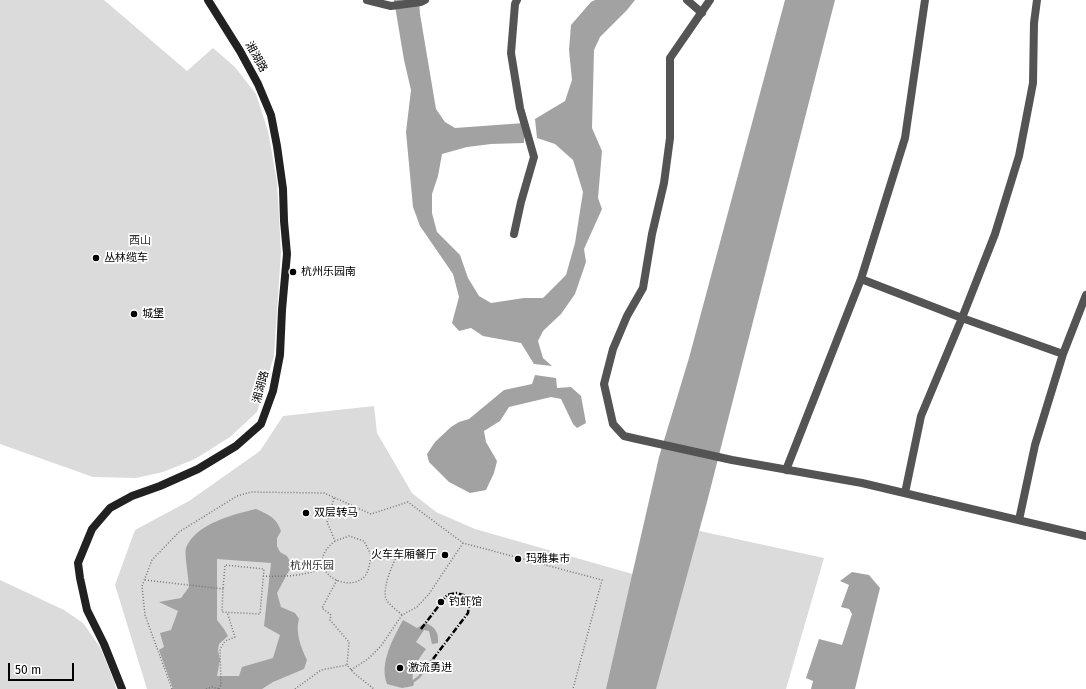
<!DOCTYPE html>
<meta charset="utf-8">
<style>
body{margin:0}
#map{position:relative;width:1086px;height:689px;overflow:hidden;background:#fff;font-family:"Fira Sans",sans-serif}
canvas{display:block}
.scale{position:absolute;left:8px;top:663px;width:66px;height:18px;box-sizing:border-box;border:2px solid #000;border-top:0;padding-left:5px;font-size:12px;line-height:14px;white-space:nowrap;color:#000;-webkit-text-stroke:3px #fff;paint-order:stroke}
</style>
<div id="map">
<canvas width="1086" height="689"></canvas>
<div class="scale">50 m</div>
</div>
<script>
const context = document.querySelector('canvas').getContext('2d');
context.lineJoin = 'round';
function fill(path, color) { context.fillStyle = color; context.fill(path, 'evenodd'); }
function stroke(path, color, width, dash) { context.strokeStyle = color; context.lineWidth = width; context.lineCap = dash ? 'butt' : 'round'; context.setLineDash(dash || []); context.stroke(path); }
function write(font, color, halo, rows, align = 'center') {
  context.font = font + ' "Fira Sans","Noto Sans SC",sans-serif'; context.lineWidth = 3.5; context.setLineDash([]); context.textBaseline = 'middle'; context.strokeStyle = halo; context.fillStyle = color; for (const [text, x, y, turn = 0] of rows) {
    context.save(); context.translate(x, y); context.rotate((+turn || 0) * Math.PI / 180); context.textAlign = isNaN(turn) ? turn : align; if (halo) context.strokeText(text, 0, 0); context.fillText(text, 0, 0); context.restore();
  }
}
const green = new Path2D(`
 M0 0H104L187 71 213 48 235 67 256 94 268 131 277 182 281 252 274 356 257 412 230 437 195 459 163 472 136 478 93 477 0 444Z
 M374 406 377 433 412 493 436 512 475 529 657 581 672 525 824 558 786 689H147L115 585 135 530 189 501 260 451 283 416Z
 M0 580 64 610 83 623 100 647 114 681 116 689H0Z`);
const water = new Path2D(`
 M394 0H419L420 14 436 109 445 122 455 128 524 123V143L491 144 467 147 442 154 438 176 432 194V213L437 232 460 255 468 278 479 296 491 303 524 298H543L566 275 575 243 583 192 573 160 555 144 537 138 535 119 565 101 572 80 569 50 571 25 591 2 595 0H635L627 10 600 37 594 50 592 128 602 151 598 198 602 209 584 249 586 262 575 294 561 314 543 331 538 341 543 358 552 366 534 364 521 343 483 336 471 328 459 331 452 323 459 297 453 274 420 226 413 207 406 132 411 90 404 60Z
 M785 0H835L707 502 656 689H606L659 457 689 358Z
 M535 375 556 378 557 388 571 387 581 396 586 423 577 428 573 424 561 399 551 397 509 407 500 421 484 431 486 442 497 461 494 473 486 490 470 493 449 482 429 462 427 454 435 442 451 427 459 422 469 419 504 390 532 384Z
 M256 509C269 515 276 517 281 531L277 538V546L280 552 287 556 292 565 277 593 281 607 295 613 299 619C295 632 301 648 307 660L304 669 273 682 262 689H173L159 650 164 647 160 633 171 630 178 611 159 602 181 598 189 587C189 580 184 552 186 548 195 524 234 514 256 509ZM217 559 271 563 264 626 280 635 273 658 242 667 239 676H217L220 660 218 650 219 644 228 636 224 629 217 620Z
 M852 572 869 575 880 588 855 689H811L813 681 806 678 819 639 842 645 852 614 849 609 841 607 849 585 840 581Z
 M403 620 417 628 425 623C435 626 439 633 438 643L432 644 429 631 424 630 416 642 426 649C419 658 409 673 414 684L413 686 402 688 387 684C379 663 393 639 403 620Z`);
const stream = new Path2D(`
 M411 683 419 677 432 660`);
const path = new Path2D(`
 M334 498 327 522 335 541 349 536 364 541 371 555 385 552 398 553C393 564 382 587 386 599 389 605 397 610 402 615
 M335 541C301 567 344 594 363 578 369 573 370 562 371 555
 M263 576C284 577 304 576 323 568
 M145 580 223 589 222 612 260 614 264 569 225 565 223 589
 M337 580 322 608 331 615 330 620 349 642 347 665
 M351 670 368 659 381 646 402 615 417 607 429 594 463 543
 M172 689 145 615 142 586 152 560 179 532 237 496 251 492 324 493 371 514 408 502 463 543 602 580 573 689
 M206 689 212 687 219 689
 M219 689 221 685 220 649 225 641 235 637 227 612
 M295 689 321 670 347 665 355 674 374 689`);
const minor = new Path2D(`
 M367 0 391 6 421 2 425 0
 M687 0 702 13
 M710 0 670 58V138L664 183 652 234 643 288 627 316 613 349 604 384 613 424 624 436 637 439 732 460 862 483 1086 536
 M514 234 521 202 534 157 520 108 511 53 515 4 517 0
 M861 279 962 318 1063 354
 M786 470 861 279 905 138 925 0
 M905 493 921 416 962 318 995 234 1019 156 1033 83 1034 23 1037 0
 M1019 520 1035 445 1063 354 1086 295`);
const secondary = new Path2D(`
 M122 689 104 644 87 610 80 578 78 563 92 529 110 508 132 496 160 486 198 469 236 446 261 424 273 391 280 355 282 310 287 254 284 221 283 189 277 146 271 115 258 84 240 51 208 0`);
const rail = new Path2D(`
 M421 629 447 595 457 593 466 596 469 603 468 613 427 667`);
const markers = [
 [96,258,4,"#000"],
 [293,272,4,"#000"],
 [134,314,4,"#000"],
 [306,513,4,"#000"],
 [445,555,4,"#000"],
 [518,559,4,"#000"],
 [441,602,4,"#000"],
 [400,668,4,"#000"]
];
const streetNames = [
 ["湘湖路",256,57,61],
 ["湘湖路",261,387,-75]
];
const parkNames = [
 ["西山",140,241],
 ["杭州乐园",312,566]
];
const poiNames = [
 ["丛林缆车",104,258],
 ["杭州乐园南",301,272],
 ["城堡",142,314],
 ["双层转马",314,513],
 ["火车车厢餐厅",437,555,"right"],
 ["玛雅集市",526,559],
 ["钓虾馆",449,602],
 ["激流勇进",408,668]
];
fill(green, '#dbdbdb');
fill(water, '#a2a2a2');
stroke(stream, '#a2a2a2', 2.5);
stroke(path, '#767676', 1.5, [1, 2]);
stroke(minor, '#545454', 8);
stroke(secondary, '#212121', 8);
stroke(rail, '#000', 2.5, [6, 2, 1, 2]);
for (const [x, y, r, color] of markers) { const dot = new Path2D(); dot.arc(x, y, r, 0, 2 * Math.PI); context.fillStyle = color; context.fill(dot); stroke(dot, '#fff', 1.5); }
write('11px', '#000', '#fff', streetNames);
write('11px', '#323232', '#fff', parkNames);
write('11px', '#000', '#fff', poiNames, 'left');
</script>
